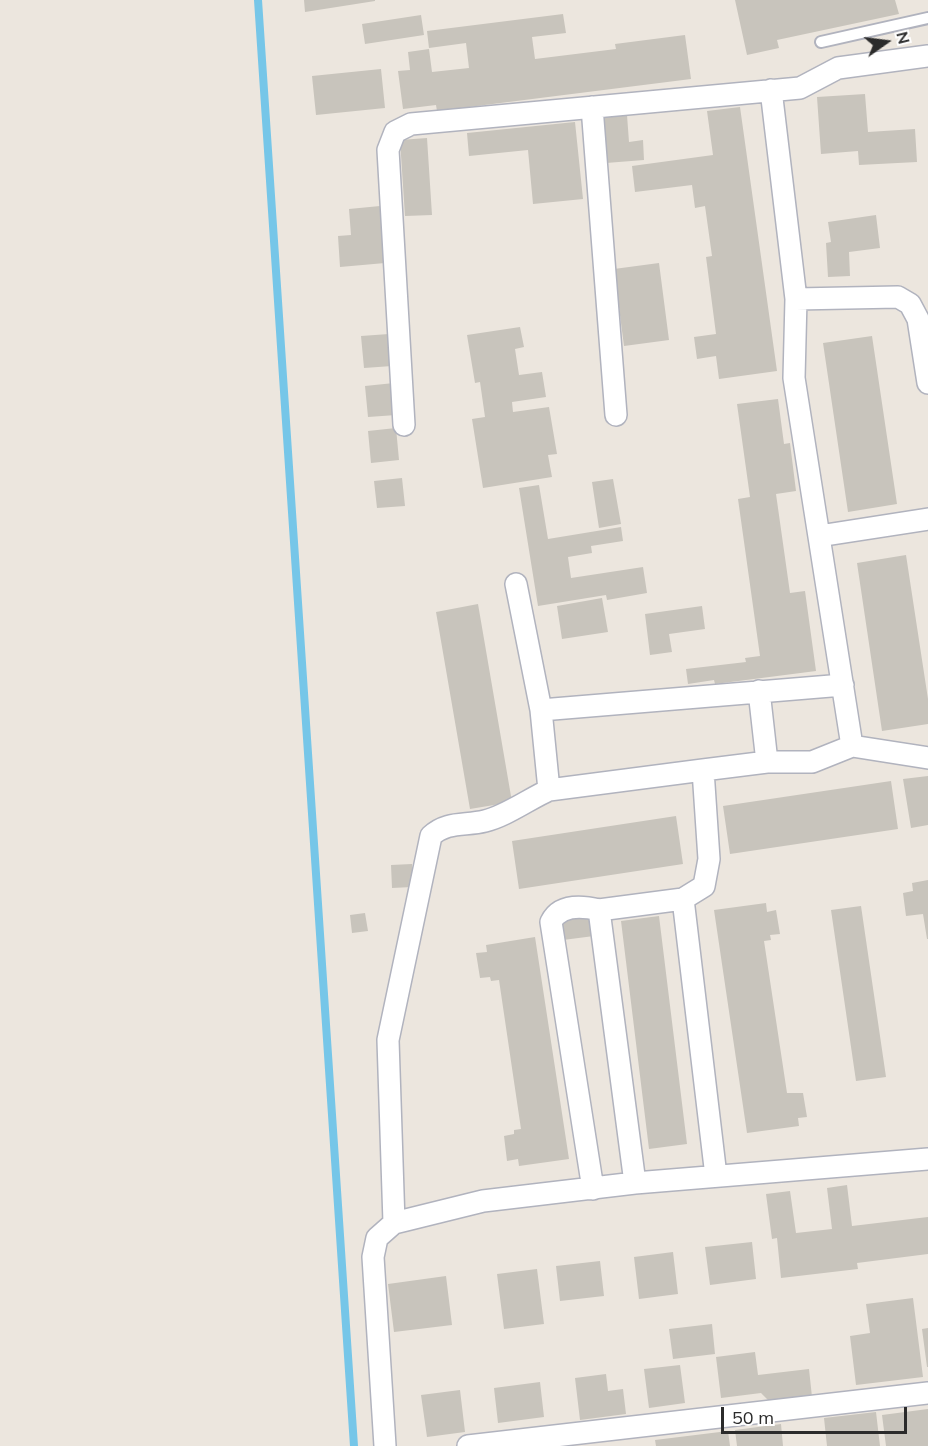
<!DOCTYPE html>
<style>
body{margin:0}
#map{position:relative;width:928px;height:1446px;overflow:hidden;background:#ece6de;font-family:Mulish,sans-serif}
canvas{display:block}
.north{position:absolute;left:856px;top:12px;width:60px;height:60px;-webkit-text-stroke:4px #fff;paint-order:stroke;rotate:76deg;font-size:16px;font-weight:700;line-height:24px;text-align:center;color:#2b2b2b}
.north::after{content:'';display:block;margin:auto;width:21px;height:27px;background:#2b2b2b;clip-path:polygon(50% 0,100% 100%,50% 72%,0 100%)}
.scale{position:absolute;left:721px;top:1407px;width:186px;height:27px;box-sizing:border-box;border:3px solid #2b2b2b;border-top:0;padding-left:8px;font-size:18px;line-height:21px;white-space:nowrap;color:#2b2b2b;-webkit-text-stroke:4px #fff;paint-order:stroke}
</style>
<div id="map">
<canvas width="928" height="1446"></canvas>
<div class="north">N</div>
<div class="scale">50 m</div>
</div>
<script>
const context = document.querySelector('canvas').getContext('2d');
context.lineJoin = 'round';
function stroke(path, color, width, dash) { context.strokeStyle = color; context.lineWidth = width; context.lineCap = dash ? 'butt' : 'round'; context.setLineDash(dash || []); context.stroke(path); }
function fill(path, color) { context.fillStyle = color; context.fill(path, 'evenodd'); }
const stream = new Path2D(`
 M258 0 354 1446`);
const building = new Path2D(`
 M304 0H375V1L305 12Z
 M735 0H895L899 14 777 40 779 48 747 55Z
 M563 14 566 33 532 37 535 59 616 49 615 44 685 35 691 79 437 111 436 105 403 109 398 71 410 70 408 52 429 49 432 72 469 68 466 43 429 48 427 31Z
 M421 15 424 35 365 44 362 24Z
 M381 69 385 108 316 115 312 76Z
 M865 94 868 132 915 129 917 162 859 165 858 151 821 154 817 97Z
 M740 107 777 371 719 379 716 356 697 359 694 337 716 334 706 257 712 256 705 206 695 208 692 185 635 192 632 166 713 155 707 111Z
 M627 115 629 142 643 140 644 160 606 163 603 117Z
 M575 122 583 199 533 204 528 150 469 156 467 133Z
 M427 138 432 215 405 216 400 140Z
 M380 206 385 263 340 267 338 236 351 235 349 209Z
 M876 215 880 248 849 252 850 276 828 277 826 243 831 242 828 222Z
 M659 263 669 340 624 346 614 269Z
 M520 327 524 347 515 349 519 375 542 372 546 397 512 402 513 412 549 407 557 454 548 455 552 477 483 488 472 419 485 417 480 382 475 383 467 335Z
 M389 334 392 366 364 368 361 336Z
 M872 336 897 504 848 512 823 343Z
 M394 383 396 415 368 417 365 386Z
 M778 399 784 444 790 443 796 491 776 494 790 593 805 591 816 671 715 684 714 680 688 684 686 669 746 662 745 658 760 656 738 499 750 497 737 404Z
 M396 428 399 460 371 463 368 431Z
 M402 478 405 506 377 508 374 481Z
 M613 479 621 524 599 528 592 482Z
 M539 485 548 539 621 527 623 541 591 546 592 553 568 557 571 578 643 567 647 593 607 600 606 595 538 606 519 488Z
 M906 555 928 699V724L882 731 857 563Z
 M602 598 608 632 562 639 557 606Z
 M478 604 512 802 470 809 436 612Z
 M702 606 705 629 669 634 672 652 650 655 645 614Z
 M928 776V825L911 828 903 779Z
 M891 781 898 829 730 854 723 806Z
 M676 816 683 864 519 889 512 841Z
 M412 864V887L392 888 391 865Z
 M928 880V939H927L923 914 906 916 903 893 913 891 912 883Z
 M766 903 767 912 776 910 780 934 770 935 771 940 764 941 787 1093H803L807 1117 798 1118 799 1126 747 1133 714 910Z
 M861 906 886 1077 856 1081 831 910Z
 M365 913 368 931 352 933 350 915Z
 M591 913 594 936 563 940 560 917Z
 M659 916 687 1144 649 1149 621 921Z
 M535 937 569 1159 519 1166 518 1159 507 1161 504 1136 514 1134V1130L521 1129 499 980 491 981 490 977 480 978 476 953 487 952 486 945Z
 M847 1185 852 1226 928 1217V1254L857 1263 858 1269 781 1278 777 1238 772 1239 766 1194 790 1191 796 1233 832 1229 827 1188Z
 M752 1242 756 1279 710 1285 705 1247Z
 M673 1252 678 1294 639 1299 634 1257Z
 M600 1261 604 1296 560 1301 556 1266Z
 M537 1269 544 1324 504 1329 497 1274Z
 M446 1276 452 1325 394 1332 388 1284Z
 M913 1298 923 1377 856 1385 850 1336 870 1333 866 1304Z
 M712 1324 715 1354 673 1359 669 1329Z
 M928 1328V1367H927L922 1329Z
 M755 1352 758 1375 809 1369 812 1397 770 1402 761 1393 721 1398 716 1357Z
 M680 1365 685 1403 649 1408 644 1369Z
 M606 1374 608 1391 623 1389 626 1414 580 1420 575 1378Z
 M540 1382 544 1417 498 1423 494 1388Z
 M460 1390 465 1432 427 1437 421 1395Z
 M928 1409V1446H886L882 1415Z
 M876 1412 880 1446H827L824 1418Z
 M781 1424 783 1446H737L735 1430Z
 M728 1431 730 1446H656L655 1440Z`);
const service = new Path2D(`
 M821 42 928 18`);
const minor = new Path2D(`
 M592 107 616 415
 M796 299 898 297 910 304 918 319 928 383
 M404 425 388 150 395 132 411 124 800 88 838 68 928 56
 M819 536 928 519
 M516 584 541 710 549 790 703 770
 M759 691 767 762
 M541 710 843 685
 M852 746 928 758
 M549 790C529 799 506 816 485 821 465 826 447 821 431 836L388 1040 394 1223 483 1201 635 1183 928 1159
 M716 1176 683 899 704 886 709 859 703 770 767 762H812L852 746 794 378 796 299 771 90
 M635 1183 599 910 683 899
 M593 1189 551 922C560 904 582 906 599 910
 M385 1446 373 1257 377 1238 394 1223
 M468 1446 928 1393`);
stroke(stream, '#76c6e8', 8);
fill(building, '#c8c4bc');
stroke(service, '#b1b3be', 14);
stroke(minor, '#b1b3be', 24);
stroke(service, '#fff', 10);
stroke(minor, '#fff', 21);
</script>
